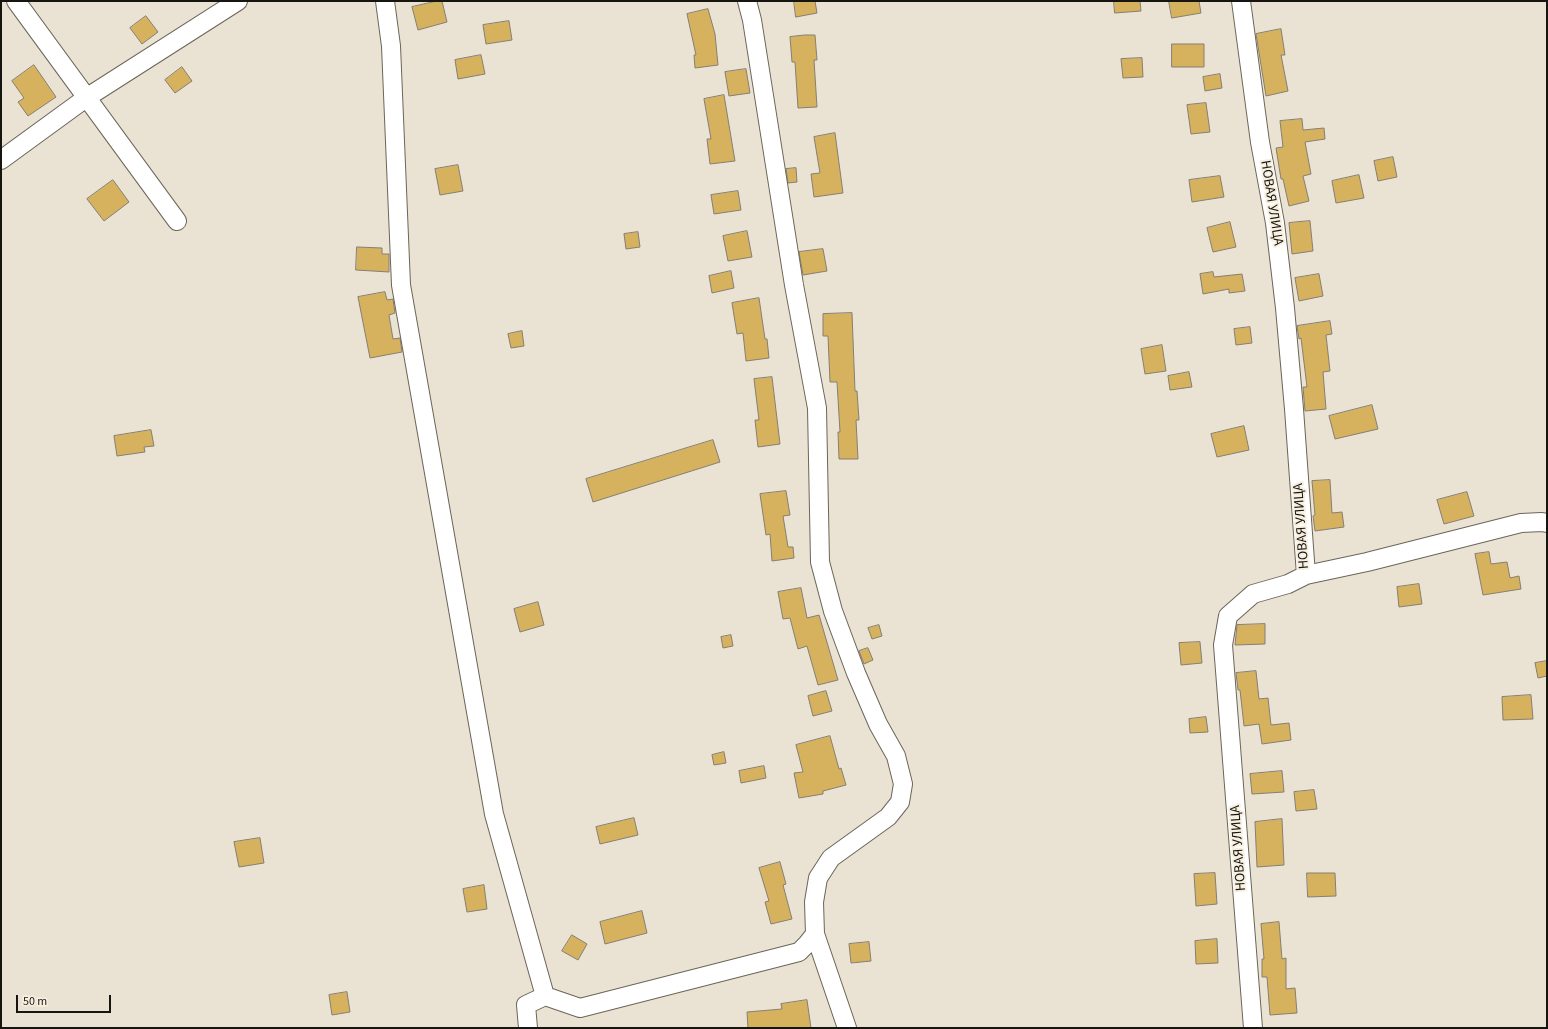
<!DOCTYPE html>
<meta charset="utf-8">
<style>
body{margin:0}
#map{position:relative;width:1548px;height:1029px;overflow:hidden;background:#eae3d4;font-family:"Source Sans 3",sans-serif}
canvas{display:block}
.frame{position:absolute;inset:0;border:2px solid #171510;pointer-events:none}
.scale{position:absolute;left:16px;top:995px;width:95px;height:18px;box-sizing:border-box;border:2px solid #171510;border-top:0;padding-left:5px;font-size:12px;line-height:14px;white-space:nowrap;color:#171510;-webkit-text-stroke:3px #f7f0e1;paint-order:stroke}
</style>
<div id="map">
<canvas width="1548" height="1029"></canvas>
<div class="frame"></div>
<div class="scale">50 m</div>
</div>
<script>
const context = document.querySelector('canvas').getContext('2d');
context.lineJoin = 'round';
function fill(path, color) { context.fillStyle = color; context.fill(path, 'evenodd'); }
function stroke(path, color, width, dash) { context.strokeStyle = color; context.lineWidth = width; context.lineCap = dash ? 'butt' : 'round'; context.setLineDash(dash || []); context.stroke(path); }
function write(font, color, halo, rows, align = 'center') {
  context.font = font + ' "Source Sans 3",sans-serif'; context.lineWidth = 4; context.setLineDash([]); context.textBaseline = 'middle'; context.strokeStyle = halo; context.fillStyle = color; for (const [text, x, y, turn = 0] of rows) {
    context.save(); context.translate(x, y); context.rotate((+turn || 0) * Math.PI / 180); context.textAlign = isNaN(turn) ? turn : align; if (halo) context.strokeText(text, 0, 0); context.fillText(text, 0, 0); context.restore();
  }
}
const building = new Path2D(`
 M437 1H442L447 22 418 30 412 7Z
 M794 1H815L817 13 796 17Z
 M1114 1H1140L1141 11 1115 13Z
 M1169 1H1199L1201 13 1172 18Z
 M708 9 715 34 718 65 695 68 694 55H696L687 14Z
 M146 16 158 32 142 44 130 28Z
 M509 21 512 40 486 44 483 25Z
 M1281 29 1285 55H1281L1288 91 1266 96 1256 34Z
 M805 35H815L817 60H814L817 107 798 108 795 62H792L790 37Z
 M1172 44H1204V67H1172Z
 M481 55 485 74 458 79 455 60Z
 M1142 58 1143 77 1123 78 1121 59Z
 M34 65 56 97 28 116 18 102 24 98 12 81Z
 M182 67 192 81 175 93 165 80Z
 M746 69 750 93 729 96 725 72Z
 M1220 74 1222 88 1205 91 1203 77Z
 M724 95 735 161 710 164 707 139H711L704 99Z
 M1206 103 1210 132 1191 134 1187 105Z
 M1302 119 1303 130 1324 128 1325 139 1305 142 1311 174 1303 176 1309 201 1289 206 1283 179H1281L1276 148 1283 147 1280 121Z
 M835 133 843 193 814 197 811 174 820 173 814 137Z
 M1393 157 1397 177 1378 181 1374 161Z
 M458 165 463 191 440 195 435 169Z
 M796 168 797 182 788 183 786 169Z
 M1359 175 1364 198 1336 203 1332 181Z
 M1220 176 1224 197 1192 202 1189 180Z
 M113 180 129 202 104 221 87 199Z
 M738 191 741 210 714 214 711 195Z
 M1310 221 1313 251 1292 254 1289 223Z
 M1230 222 1236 247 1213 252 1207 228Z
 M747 231 752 257 728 261 723 236Z
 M638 232 640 247 626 249 624 234Z
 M357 247 382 248V254H389V272L356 270Z
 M823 249 827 271 803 275 799 252Z
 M731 271 734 288 712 293 709 276Z
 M1213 272 1214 277 1242 274 1245 291 1229 293V289L1203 294 1200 274Z
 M1319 274 1323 296 1299 301 1295 278Z
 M385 292 387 300 393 299 395 313 389 315 393 339 400 338 402 352 370 358 358 297Z
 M759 298 765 339H767L769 358 746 361 743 333 737 334 732 303Z
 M852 313 855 391H857L859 420H856L858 459H839L838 432H840L837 382H830L828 336H823V314Z
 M1330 321 1332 334 1326 335 1330 371 1323 372 1326 409 1305 411 1303 387H1307L1301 338 1299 339 1297 326Z
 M1250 327 1252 343 1236 345 1234 329Z
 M522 331 524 346 511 348 508 334Z
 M1162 345 1166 371 1145 374 1141 349Z
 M1189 372 1192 387 1170 390 1168 376Z
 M772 377 780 444 758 447 755 420H759L754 379Z
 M1372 405 1378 429 1335 439 1329 416Z
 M1244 426 1249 450 1217 457 1211 434Z
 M151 430 154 446 144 447 145 452 117 456 114 436Z
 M713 440 720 462 593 502 586 479Z
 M1330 480 1332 513 1342 512 1344 527 1315 531 1313 516 1315 515 1312 481Z
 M786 491 790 515 783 516 788 547H793L794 558 772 561 770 534 766 535 760 494Z
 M1467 492 1474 516 1444 524 1437 500Z
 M1489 552 1491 564 1507 562 1510 578 1519 576 1521 589 1483 595 1475 554Z
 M1419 584 1422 604 1399 607 1397 587Z
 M801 588 807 618 819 615 838 680 818 685 807 646 798 649 790 618 783 619 778 592Z
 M538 602 544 625 520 632 514 609Z
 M1265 624V644L1235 645 1237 625Z
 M879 625 882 636 872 639 868 628Z
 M731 635 733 646 723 648 721 637Z
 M1200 642 1202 663 1181 665 1179 643Z
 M868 648 873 660 864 664 859 651Z
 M1547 661V676L1538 678 1535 663Z
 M1256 671 1259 699 1268 698 1271 725 1289 723 1291 740 1262 744 1259 724 1244 726 1240 690H1238L1236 673Z
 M826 691 832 711 813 716 808 696Z
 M1531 695 1533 719 1503 720 1502 697Z
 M1206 717 1208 732 1190 733 1189 719Z
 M830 736 839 769 841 768 846 785 823 791V794L799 798 794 773 803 772 796 745Z
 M724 752 726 763 714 765 712 755Z
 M764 766 766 778 741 783 739 771Z
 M1282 771 1284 792 1252 794 1250 774Z
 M1314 790 1317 809 1296 811 1294 792Z
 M634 818 638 835 600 844 596 827Z
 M1282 819 1284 865 1257 867 1255 822Z
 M260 838 264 863 239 867 234 842Z
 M780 862 786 884 783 885 792 919 771 924 765 902 769 901 759 868Z
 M1215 873 1217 904 1196 906 1194 874Z
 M1307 873H1335L1336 896 1308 897Z
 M484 885 487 909 467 912 463 889Z
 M642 911 647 933 605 944 600 922Z
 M1279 922 1282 959 1286 958V989L1295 988 1297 1013 1270 1015 1267 977H1262V959H1264L1261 924Z
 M572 935 587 944 578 960 562 951Z
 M1217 939 1218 963 1196 964 1195 941Z
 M869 942 871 961 851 963 849 944Z
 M347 992 350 1012 332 1015 329 995Z
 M807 1000 811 1028H748L747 1012 782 1009 781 1004Z`);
const minor = new Path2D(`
 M16 1 177 221
 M385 1 391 46 401 285 494 814 545 996 526 1005 528 1028
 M747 1 752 20 794 285 817 408 820 562 833 611 856 673 878 724 896 756 903 784 900 802 888 817 831 858 818 878 814 902 815 934 847 1028
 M1241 1 1260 142 1275 223 1285 308 1294 409 1306 575 1288 584 1253 594 1228 616 1223 645 1253 1028
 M1 160 86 98 238 1
 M1306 575 1367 562 1521 523 1542 522 1547 523
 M545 996 580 1008 799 952 807 944 815 934`);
const streetNames = [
 ["НОВАЯ УЛИЦА",1271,203,81],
 ["НОВАЯ УЛИЦА",1302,526,-94],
 ["НОВАЯ УЛИЦА",1239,848,-94]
];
fill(building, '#d6b15e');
stroke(building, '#857f72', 1);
stroke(minor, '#6b6558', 20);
stroke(minor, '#fff', 18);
write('14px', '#171510', '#f7f0e1', streetNames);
</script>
